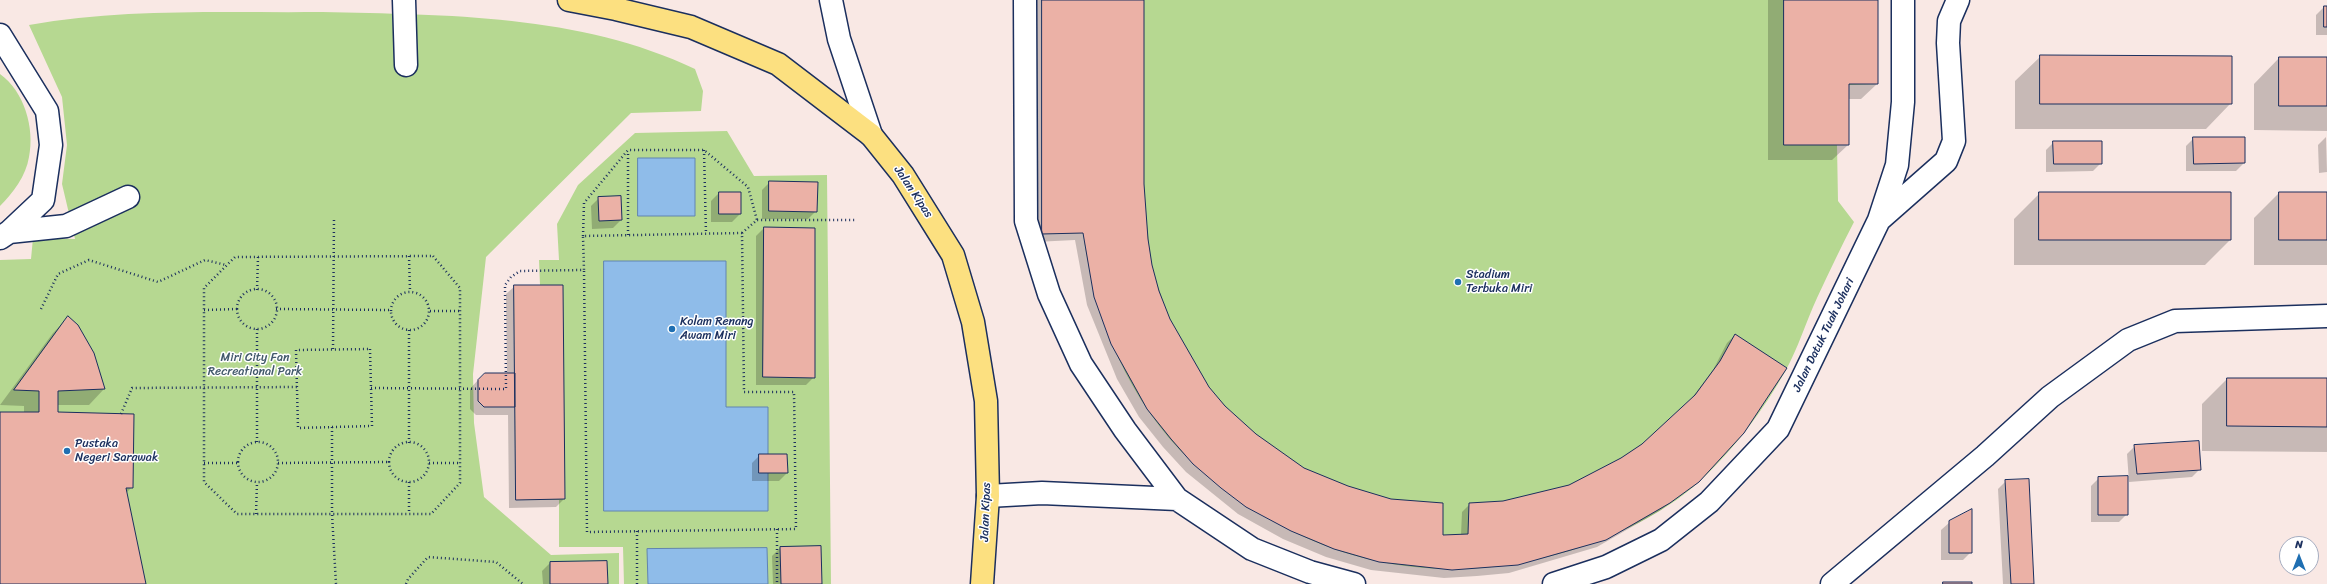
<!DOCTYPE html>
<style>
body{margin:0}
#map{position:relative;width:2327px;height:584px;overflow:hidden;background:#f9e8e4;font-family:Sriracha,sans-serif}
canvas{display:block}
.north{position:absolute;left:2279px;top:536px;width:40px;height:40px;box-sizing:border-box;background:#fff;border:1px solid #a4acbf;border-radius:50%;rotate:0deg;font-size:11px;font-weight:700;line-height:16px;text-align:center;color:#1b2f5e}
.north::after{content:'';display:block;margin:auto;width:14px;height:18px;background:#1f6fb2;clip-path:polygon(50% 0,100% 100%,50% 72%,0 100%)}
</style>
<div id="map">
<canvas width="2327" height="584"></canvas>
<div class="north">N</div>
</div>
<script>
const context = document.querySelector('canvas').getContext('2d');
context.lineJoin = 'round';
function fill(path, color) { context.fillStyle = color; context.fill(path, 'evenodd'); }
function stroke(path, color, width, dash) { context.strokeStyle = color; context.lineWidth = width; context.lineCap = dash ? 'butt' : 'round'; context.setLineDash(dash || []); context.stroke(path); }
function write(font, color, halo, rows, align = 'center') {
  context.font = font + ' Sriracha,sans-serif'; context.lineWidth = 3; context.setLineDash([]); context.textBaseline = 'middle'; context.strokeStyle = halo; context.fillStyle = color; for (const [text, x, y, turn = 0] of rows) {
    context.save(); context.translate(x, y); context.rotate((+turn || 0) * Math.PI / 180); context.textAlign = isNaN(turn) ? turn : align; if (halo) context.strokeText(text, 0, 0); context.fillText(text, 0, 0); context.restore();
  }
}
const green = new Path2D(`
 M1042 0H1878V84L1849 85V145H1837L1838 201 1854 222C1841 247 1829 272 1817 298 1806 322 1798 348 1786 370 1763 411 1734 449 1700 481 1662 516 1601 544 1551 556 1465 579 1374 572 1294 532 1279 525 1265 513 1252 504 1232 490 1209 478 1192 462 1128 402 1095 318 1083 233L1042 234Z
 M322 12C446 15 580 14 695 69L703 91 701 111 631 113 486 257 473 374 474 423 484 497 551 555 619 553V584H0V260L31 259 33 238 75 239 62 184 67 145 62 97 29 25C125 8 224 13 322 12Z
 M0 74C24 91 35 128 29 157 26 176 13 193 0 206Z
 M727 131 754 176 827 175 831 584H624L623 547H559V500H516L514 285H540L539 260H559L557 224 578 185 635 133Z`);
const water = new Path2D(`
 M638 158H695V216H638Z
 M604 261H726V407H768V511H604Z
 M767 548 768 584H648L647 549Z`);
const shadow = new Path2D(`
 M1035 0H1143V184L1151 266 1169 319 1208 387 1237 419 1281 455 1303 469 1442 536 1461 535 1462 512 1470 504 1504 502 1569 486 1621 459 1642 445 1689 402 1713 370 1727 343 1735 335 1698 481 1661 510 1597 547 1509 573 1477 576 1444 578 1371 570 1326 557 1283 539 1238 514 1186 472 1163 447 1139 417 1117 379 1087 305 1075 240 1035 242Z
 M1768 0H1877V84L1861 99H1848V145L1832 160H1768Z
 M2324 7H2327V35H2316V15Z
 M2041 56 2231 103 2206 129H2015V81Z
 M2279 58H2327V131L2254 130V84Z
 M2326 137 2327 172 2319 173 2318 145Z
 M2194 138 2244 163 2236 171H2186V146Z
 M2054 142 2101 163 2093 171 2046 172V150Z
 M770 182 816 211 808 219H762V190Z
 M719 193H740V214L732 222H711V201Z
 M2040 193H2230V240L2205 265H2014V219Z
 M2279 193H2327V265H2254V218Z
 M599 198 621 220 613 228 592 229 591 206Z
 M764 228 814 377 806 385H756V236Z
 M515 286H562L564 499 556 507 509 508 508 415H476L470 409V389L478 380 507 374 506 294Z
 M68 318 93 354 104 389 89 405H57V413L132 487 126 493 145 584H0V413H24V406L0 405 53 333Z
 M2227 379H2327V452L2202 451V404Z
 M2135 446 2200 469 2192 477 2129 482 2127 454Z
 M760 455 787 473 779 481H752V463Z
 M2099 478 2127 514 2119 522H2091V486Z
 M2006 481 2033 584H2003L1998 489Z
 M1950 522 1971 552 1963 560H1941V530Z
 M780 548 821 584H773L772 556Z
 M550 563 607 584H543L542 571Z`);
const building = new Path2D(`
 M1042 0H1144V184L1148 239 1152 265 1159 291 1170 319 1209 387 1225 406 1256 434 1304 468 1348 486 1391 499 1443 503V535L1468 534 1469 503 1503 501 1569 485 1621 458 1642 444 1695 395 1720 361 1735 334 1787 368 1744 433 1699 482 1670 503 1606 540 1518 565 1452 570 1379 562 1334 549 1291 531 1246 507 1221 488 1193 464 1171 439 1147 409 1111 344 1094 297 1083 233 1042 234Z
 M1784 0H1878V84H1849V145H1784Z
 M2324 6H2327V27H2324Z
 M2040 55 2232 56V104H2040Z
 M2279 57H2327V106H2279Z
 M2193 137H2245V163L2194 164Z
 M2053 141H2102V164H2054Z
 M769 181 818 182 817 212 769 211Z
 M719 192H741V214H719Z
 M2039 192H2231V240H2039Z
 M2279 192H2327V240H2279Z
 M621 196 622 220 599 221 598 197Z
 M764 227 815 228V378L763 377Z
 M514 285H563L565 499 516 500Z
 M68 316 78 325 94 353 105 389 58 391V412L134 414 133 488H126L146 584H0V412H39V391L14 390Z
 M485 373H515V407H484L478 401V380Z
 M2227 378H2327V427L2227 426Z
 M2199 441 2201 470 2137 474 2134 445Z
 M759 454H787L788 473H759Z
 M2128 476V515H2098V477Z
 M2029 479 2034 584H2011L2005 480Z
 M1972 509V553H1949V521Z
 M821 546 822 584H781L780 547Z
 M607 561 608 584H550V562Z
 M1943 582H1972V584H1943Z`);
const path = new Path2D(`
 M704 150 706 234
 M742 233 757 220H855
 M628 235V151
 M583 236 584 203 628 150H704L748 187 757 220
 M409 256 410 291
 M433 256 460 288V483L431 514H237L204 482V288L235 257Z
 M237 309a20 20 0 1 1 40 0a20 20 0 1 1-40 0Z
 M257 290 258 257
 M391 311a19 19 0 1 1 38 0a19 19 0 1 1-38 0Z
 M41 309 58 274 89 260 158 282 205 260 226 265
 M276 309 391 310
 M204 310 237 309
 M430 311H460
 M409 330V443
 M333 349 334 217
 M370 349 372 426 298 428 296 350Z
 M371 388 506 389 505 285 511 277 520 271 584 270 583 236 742 233 744 392H794L796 529 587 532 584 270
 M121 414 132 388 297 387
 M332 427V514L336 584
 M257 442V329
 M238 462a20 20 0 1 1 40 0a20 20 0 1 1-40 0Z
 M389 462a20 20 0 1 1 40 0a20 20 0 1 1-40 0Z
 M204 463H238
 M278 463 390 462
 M429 463H460
 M409 482V514
 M256 514 257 482
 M777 529V584
 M637 531V584
 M406 584 408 579 428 557 496 562 523 584`);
const minor = new Path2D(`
 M404 0 406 65
 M831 0 839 39 871 135
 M1025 0 1026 221 1049 294 1081 364 1125 430 1177 499 1252 549 1310 572 1354 584
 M0 35 47 111 51 145 43 200 9 232 0 238
 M1879 220 1897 165 1903 102V0
 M9 232 66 226 128 197
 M988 496 1042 493 1177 499
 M1554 584 1606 567 1661 540 1709 502 1778 429 1879 220 1946 161 1954 141 1948 43 1949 21 1958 0
 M1832 584 1985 456 2050 397 2128 340 2175 321 2327 316`);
const major = new Path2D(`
 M569 0 616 9 691 27 778 64 871 135 903 175 953 255 973 322 986 401 988 496 982 584`);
const markers = [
 [1458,282,4,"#1f6fb2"],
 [672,329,4,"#1f6fb2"],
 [67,451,4,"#1f6fb2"]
];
const streetNames = [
 ["Jalan Kipas",913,192,56],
 ["Jalan Datuk Tuah Johari",1824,335,-64],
 ["Jalan Kipas",986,512,-88]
];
const poiNames = [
 ["Stadium",1466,275],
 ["Terbuka Miri",1466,289],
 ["Kolam Renang",680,322],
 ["Awam Miri",680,336],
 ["Pustaka",75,444],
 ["Negeri Sarawak",75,458]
];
const parkNames = [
 ["Miri City Fan",255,358],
 ["Recreational Park",255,372]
];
fill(green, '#b6d891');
fill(water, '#8fbce9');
stroke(water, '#6184b1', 1);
fill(shadow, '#0003');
fill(building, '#ebb1a6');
stroke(building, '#1b2f5e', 1);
stroke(minor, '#1b2f5e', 25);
stroke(major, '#1b2f5e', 25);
stroke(path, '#1b2f5e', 2.5, [1, 3]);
stroke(minor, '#fff', 22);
stroke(major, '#fce080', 22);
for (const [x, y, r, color] of markers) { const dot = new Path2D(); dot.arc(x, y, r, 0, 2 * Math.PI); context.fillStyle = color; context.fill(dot); stroke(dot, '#fff', 1.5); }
write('12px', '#1b2f5e', '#fff', streetNames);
write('12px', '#1b2f5e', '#fff', poiNames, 'left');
write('12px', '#42596b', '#fff', parkNames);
</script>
